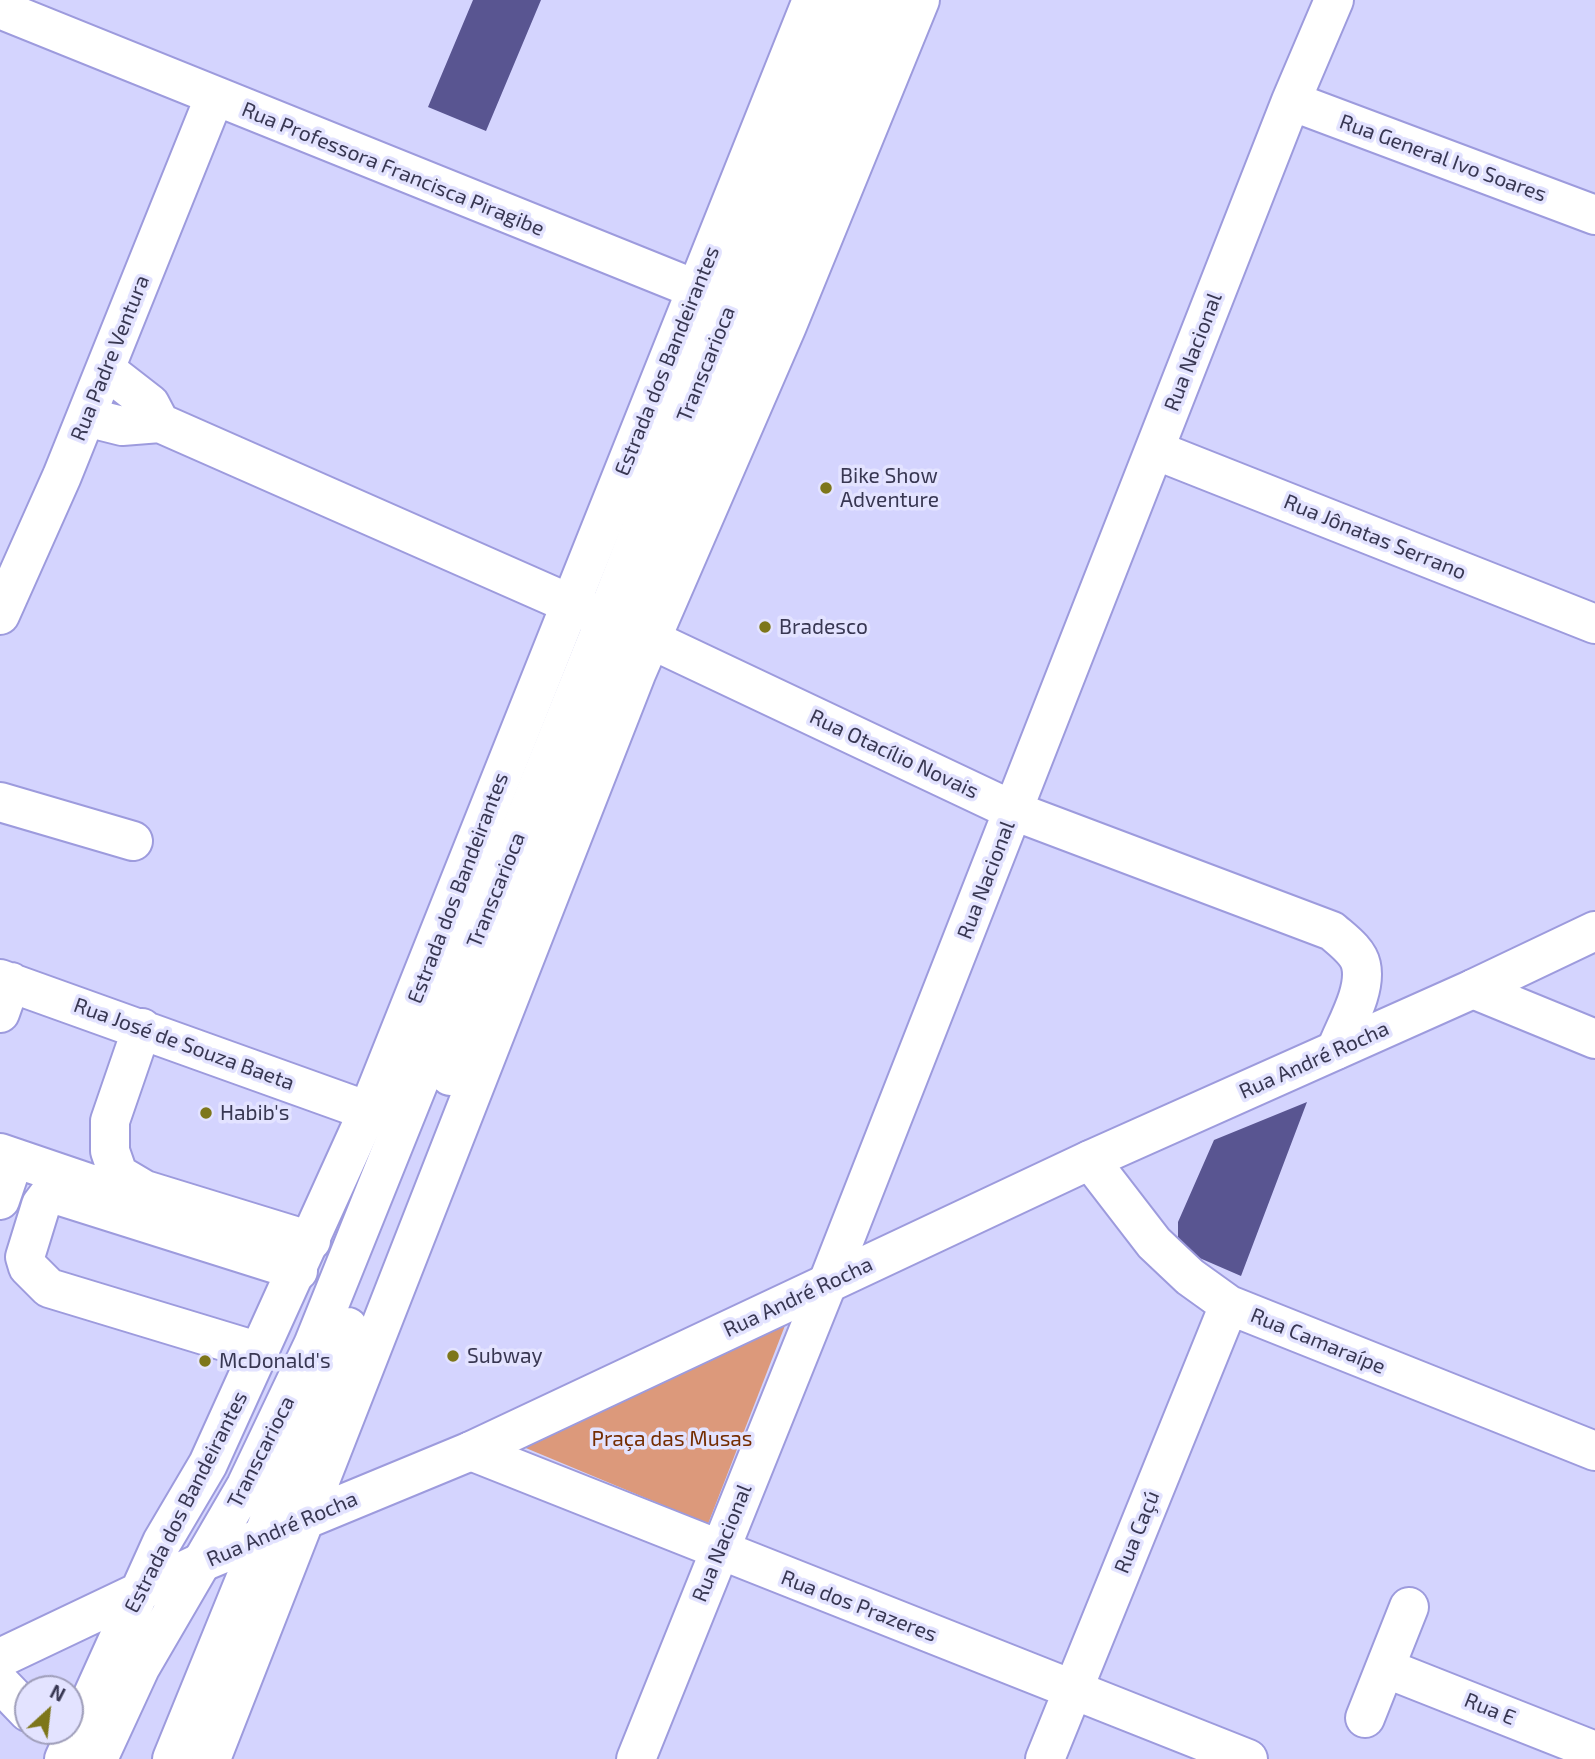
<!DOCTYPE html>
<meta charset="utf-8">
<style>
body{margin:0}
#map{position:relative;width:1595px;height:1759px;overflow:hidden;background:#d4d4fe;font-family:"Exo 2",sans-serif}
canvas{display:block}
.north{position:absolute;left:14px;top:1675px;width:70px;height:70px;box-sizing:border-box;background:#e3e3ff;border:2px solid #9f9eba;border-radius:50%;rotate:27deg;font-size:19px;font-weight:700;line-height:28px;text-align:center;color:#383752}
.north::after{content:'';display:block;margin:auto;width:24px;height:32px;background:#7d761a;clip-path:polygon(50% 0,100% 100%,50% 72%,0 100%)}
</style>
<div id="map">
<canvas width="1595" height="1759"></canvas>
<div class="north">N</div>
</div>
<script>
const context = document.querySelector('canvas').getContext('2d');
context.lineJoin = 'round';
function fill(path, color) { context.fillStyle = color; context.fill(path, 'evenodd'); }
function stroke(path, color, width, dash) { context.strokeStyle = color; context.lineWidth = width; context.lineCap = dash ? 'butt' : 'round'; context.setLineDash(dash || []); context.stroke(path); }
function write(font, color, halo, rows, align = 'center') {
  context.font = font + ' "Exo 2",sans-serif'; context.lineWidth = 7; context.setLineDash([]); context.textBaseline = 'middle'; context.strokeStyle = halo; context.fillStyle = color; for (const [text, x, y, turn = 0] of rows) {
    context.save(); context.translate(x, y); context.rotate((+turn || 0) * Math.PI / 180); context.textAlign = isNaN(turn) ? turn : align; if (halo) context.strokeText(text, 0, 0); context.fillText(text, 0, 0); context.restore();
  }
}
const green = new Path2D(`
 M786 1323 708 1524 509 1441Z`);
const building = new Path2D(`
 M473 0H541L486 131 428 107Z
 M1307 1102 1241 1276 1188 1253 1178 1237V1222L1214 1140Z`);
const minor = new Path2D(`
 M0 9 725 301
 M1291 101 1595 215
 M105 369 150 404 160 423
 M86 417 122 426 160 423 650 639 1014 811 1332 931C1342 940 1358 951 1361 965 1367 991 1345 1026 1336 1050
 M1155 450 1595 624
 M0 615 62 476 214 98
 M0 802 133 841
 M0 979 368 1111
 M1473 989 1595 1039
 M0 1013 11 982
 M142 1028 110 1121V1151L118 1174 145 1190 311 1241
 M450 1076C596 718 743 361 882 0
 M0 1153 97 1186
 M1090 1160 1154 1243 1190 1277 1229 1305 1595 1451
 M0 1200 14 1159
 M260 1352 49 1288 28 1267 25 1257 41 1205 47 1197 57 1195 298 1271
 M471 1451 1248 1759
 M1385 1668 1595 1751
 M1365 1718 1409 1607
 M98 1759 140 1668 246 1486 313 1345 605 620 848 0
 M172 1759 348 1327
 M636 1759 828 1282 1291 101 1334 0
 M1045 1759 1229 1305`);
const major = new Path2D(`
 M0 1658 200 1563 471 1451 1090 1160 1473 989 1595 931
 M0 1683 28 1712
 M64 1759 162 1542 208 1464 368 1111 812 0
 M211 1759 636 674 787 326 920 0`);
const markers = [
 [826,488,7,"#7d761a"],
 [765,627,7,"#7d761a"],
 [206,1113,7,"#7d761a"],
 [453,1356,7,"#7d761a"],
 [205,1361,7,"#7d761a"]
];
const streetNames = [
 ["Rua General Ivo Soares",1443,158,20],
 ["Rua Professora Francisca Piragibe",393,169,22],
 ["Rua Nacional",1193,352,-69],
 ["Rua Padre Ventura",110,358,-68],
 ["Estrada dos Bandeirantes",667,361,-68],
 ["Transcarioca",706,364,-68],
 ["Rua Jônatas Serrano",1375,537,22],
 ["Rua Otacílio Novais",894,754,25],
 ["Rua Nacional",986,880,-69],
 ["Estrada dos Bandeirantes",458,888,-69],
 ["Transcarioca",496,890,-68],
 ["Rua José de Souza Baeta",184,1044,20],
 ["Rua André Rocha",1314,1060,-24],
 ["Rua André Rocha",798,1297,-25],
 ["Rua Camaraípe",1318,1341,22],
 ["Transcarioca",261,1452,-63],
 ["Estrada dos Bandeirantes",186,1502,-63],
 ["Rua André Rocha",282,1529,-23],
 ["Rua Caçú",1137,1532,-68],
 ["Rua Nacional",722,1543,-68],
 ["Rua dos Prazeres",859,1606,21],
 ["Rua E",1490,1709,22]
];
const poiNames = [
 ["Bike Show",840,476],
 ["Adventure",840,500],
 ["Bradesco",779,627],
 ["Habib's",220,1113],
 ["Subway",467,1356],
 ["McDonald's",219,1361]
];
const parkNames = [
 ["Praça das Musas",672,1439]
];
fill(green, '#dc997b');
fill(building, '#595591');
stroke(minor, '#9d9bdd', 42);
stroke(major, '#9d9bdd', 42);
stroke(minor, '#fff', 38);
stroke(major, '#fff', 38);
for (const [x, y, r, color] of markers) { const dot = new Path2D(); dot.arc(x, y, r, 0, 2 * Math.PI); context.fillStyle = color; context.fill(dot); stroke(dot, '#e3e3ff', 2.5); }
write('21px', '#383752', '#e3e3ff', streetNames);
write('21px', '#383752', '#e3e3ff', poiNames, 'left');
write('21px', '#742d02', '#e3e3ff', parkNames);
</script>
